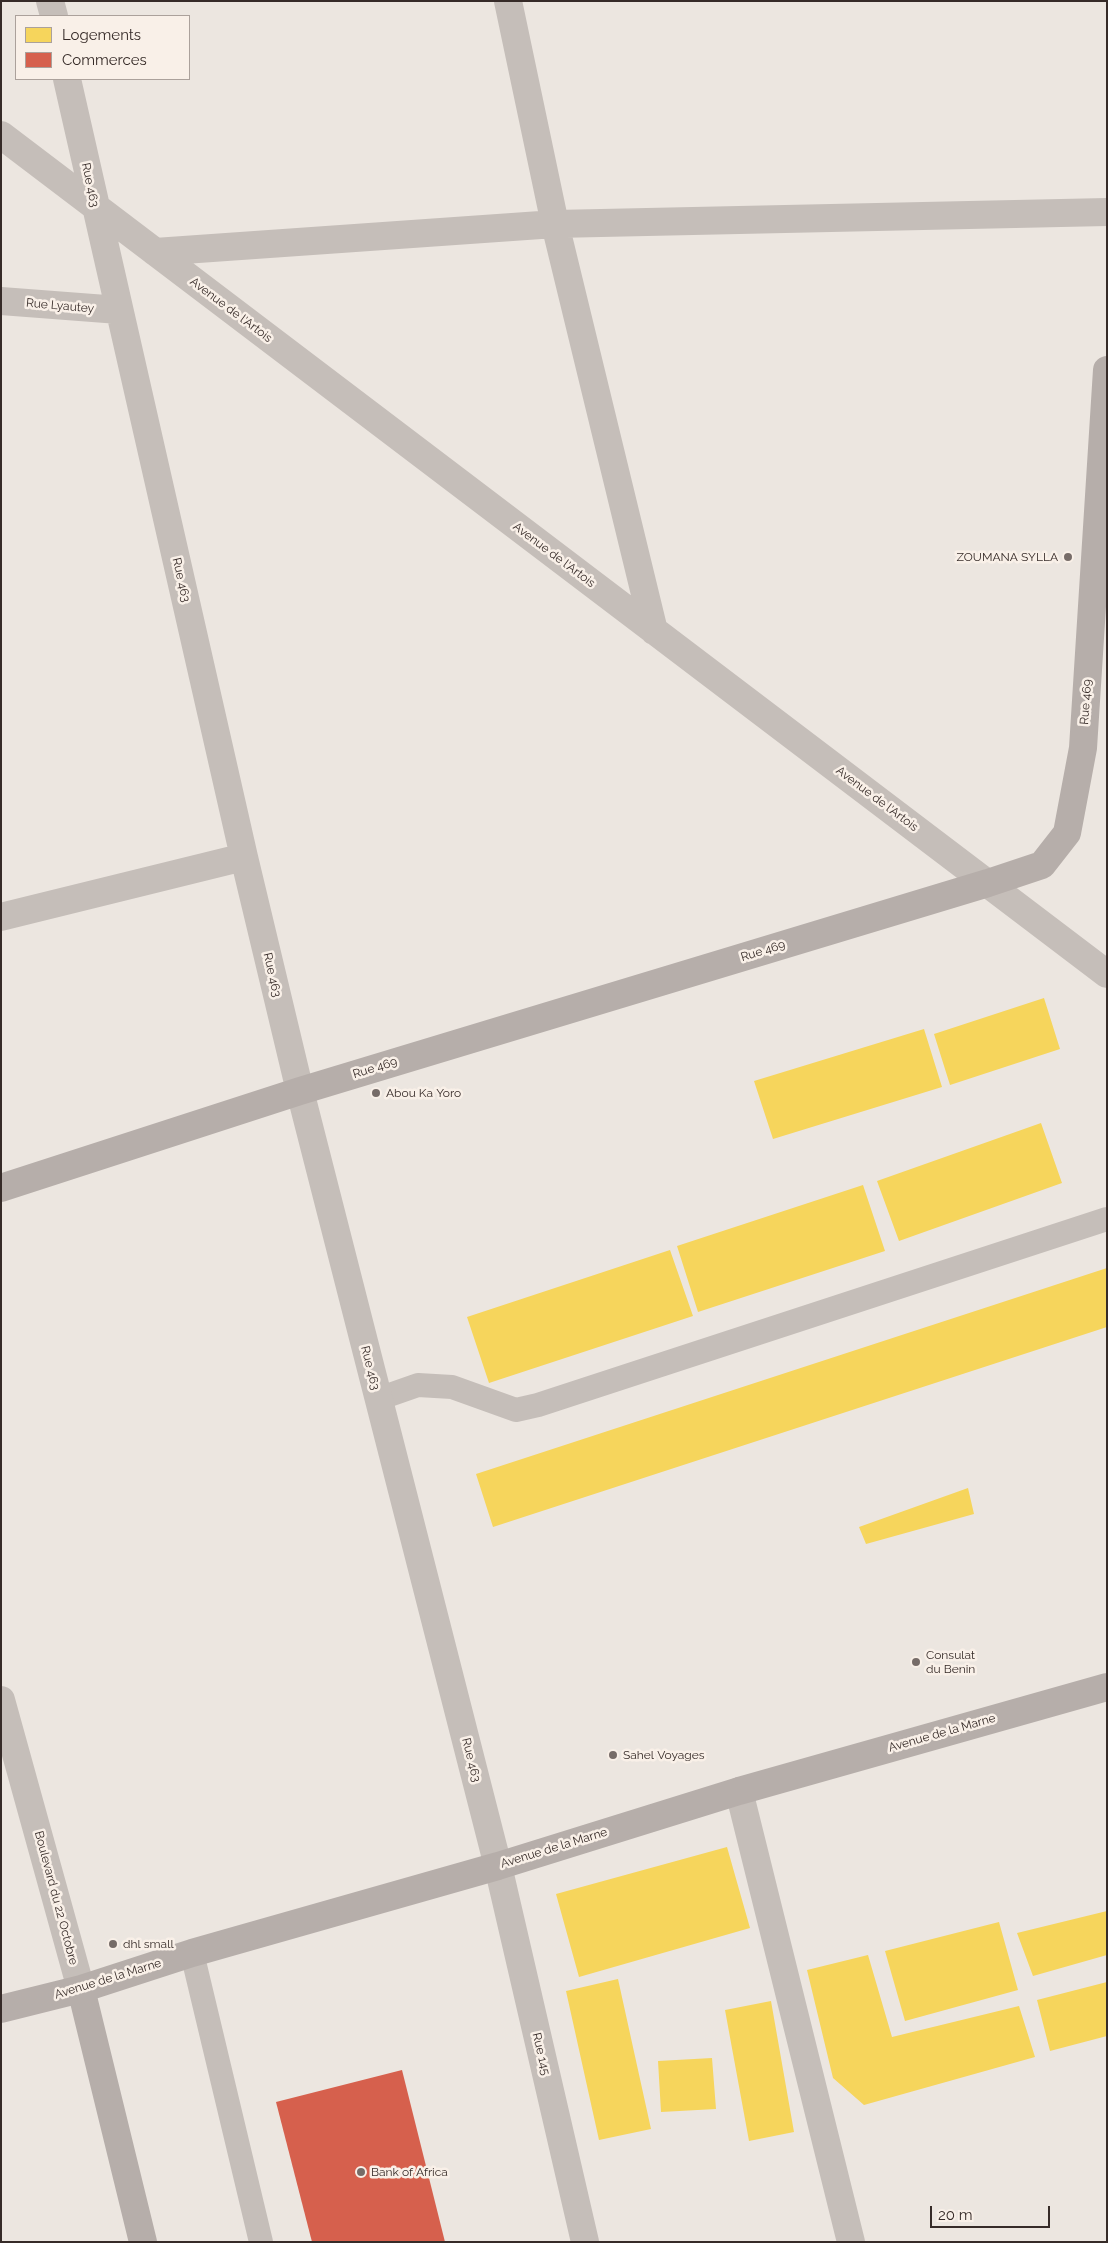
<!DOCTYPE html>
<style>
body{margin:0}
#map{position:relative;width:1108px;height:2243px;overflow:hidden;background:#ece6e0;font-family:Raleway,sans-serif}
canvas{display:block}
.frame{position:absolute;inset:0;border:2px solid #362b28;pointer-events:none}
.legend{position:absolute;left:15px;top:15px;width:175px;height:65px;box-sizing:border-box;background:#f9f0e8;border:1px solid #aba19b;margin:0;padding:6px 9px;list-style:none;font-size:15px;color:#362b28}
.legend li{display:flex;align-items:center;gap:10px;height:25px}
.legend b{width:25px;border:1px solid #aba19b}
.scale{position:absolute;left:930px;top:2206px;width:120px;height:22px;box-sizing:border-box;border:2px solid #362b28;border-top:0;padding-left:6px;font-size:15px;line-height:18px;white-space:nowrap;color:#362b28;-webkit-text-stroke:4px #f9f0e8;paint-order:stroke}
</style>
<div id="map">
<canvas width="1108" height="2243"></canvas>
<div class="frame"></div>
<ul class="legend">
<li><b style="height:14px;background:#f6d55c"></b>Logements</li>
<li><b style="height:14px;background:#d6604d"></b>Commerces</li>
</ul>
<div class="scale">20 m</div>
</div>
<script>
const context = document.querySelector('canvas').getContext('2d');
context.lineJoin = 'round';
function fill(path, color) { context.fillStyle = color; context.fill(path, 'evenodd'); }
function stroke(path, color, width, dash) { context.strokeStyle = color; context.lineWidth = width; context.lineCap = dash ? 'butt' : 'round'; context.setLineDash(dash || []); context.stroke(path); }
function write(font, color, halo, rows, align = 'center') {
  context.font = font + ' Raleway,sans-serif'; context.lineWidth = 5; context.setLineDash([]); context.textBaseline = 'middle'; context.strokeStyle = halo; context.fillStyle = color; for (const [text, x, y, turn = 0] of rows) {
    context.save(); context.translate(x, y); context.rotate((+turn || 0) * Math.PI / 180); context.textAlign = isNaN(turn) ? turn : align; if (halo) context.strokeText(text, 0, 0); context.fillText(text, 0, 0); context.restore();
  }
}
const homes = new Path2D(`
 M1044 998 1060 1049 950 1085 934 1034Z
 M924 1029 942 1087 773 1139 754 1081Z
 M1041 1123 1062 1183 899 1241 877 1181Z
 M863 1185 885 1251 698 1312 677 1246Z
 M670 1250 693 1316 489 1383 467 1317Z
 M1107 1268V1327L493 1527 476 1474Z
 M968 1488 974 1514 866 1544 859 1527Z
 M727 1847 750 1928 579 1977 556 1894Z
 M1107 1911V1955L1033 1976 1017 1933Z
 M999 1922 1018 1990 905 2021 885 1951Z
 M868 1955 892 2037 1019 2006 1035 2057 864 2105 833 2078 807 1970Z
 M618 1979 651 2129 599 2140 566 1991Z
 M1107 1982V2036L1050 2051 1037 2000Z
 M771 2001 794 2132 749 2141 725 2010Z
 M712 2058 716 2109 661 2112 658 2061Z`);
const shops = new Path2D(`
 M402 2070 445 2242H312L276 2102Z`);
const lane = new Path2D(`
 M378 1399 418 1385 452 1387 516 1410 538 1405 1107 1219
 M192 1953 261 2242`);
const street = new Path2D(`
 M50 1 54 16
 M508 1 555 224 654 631
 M67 79 244 857 300 1091 498 1866 585 2242
 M1 135 1107 974
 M155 252 555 224 1107 212
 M1 301 119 310
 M1 917 244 857
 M1 1700 81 1989
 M739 1791 851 2242`);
const secondary = new Path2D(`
 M1 1188 300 1091 988 883 1042 865 1067 833 1083 748 1107 370
 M81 1989 143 2242
 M1 2009 81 1989 192 1953 498 1866 739 1791 1107 1687`);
const markers = [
 [1068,557,5,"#766c68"],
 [376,1093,5,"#766c68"],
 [916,1662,5,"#766c68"],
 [613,1755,5,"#766c68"],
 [113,1944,5,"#766c68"],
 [361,2172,5,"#766c68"]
];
const streetNames = [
 ["Rue 463",90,185,78],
 ["Rue Lyautey",60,306,5],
 ["Avenue de l'Artois",231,310,37],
 ["Avenue de l'Artois",554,555,37],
 ["Rue 463",181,580,77],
 ["Rue 469",1086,702,-86],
 ["Avenue de l'Artois",877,799,37],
 ["Rue 469",763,951,-17],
 ["Rue 463",272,975,77],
 ["Rue 469",375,1068,-17],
 ["Rue 463",370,1368,76],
 ["Avenue de la Marne",942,1733,-16],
 ["Rue 463",471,1760,76],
 ["Avenue de la Marne",554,1848,-17],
 ["Boulevard du 22 Octobre",56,1898,75],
 ["Avenue de la Marne",108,1979,-17],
 ["Rue 145",541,2054,77]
];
const poiNames = [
 ["ZOUMANA SYLLA",1058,557,"right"],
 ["Abou Ka Yoro",386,1093],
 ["Consulat",926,1655],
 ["du Benin",926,1669],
 ["Sahel Voyages",623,1755],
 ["dhl small",123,1944],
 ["Bank of Africa",371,2172]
];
fill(homes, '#f6d55c');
fill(shops, '#d6604d');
stroke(lane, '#c5beb9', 24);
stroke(street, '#c5beb9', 28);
stroke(secondary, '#b6aeaa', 28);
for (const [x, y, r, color] of markers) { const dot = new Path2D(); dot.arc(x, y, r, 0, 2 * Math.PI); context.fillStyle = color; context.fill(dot); stroke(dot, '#f9f0e8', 2); }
write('12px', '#362b28', '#f9f0e8', streetNames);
write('12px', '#362b28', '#f9f0e8', poiNames, 'left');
</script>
